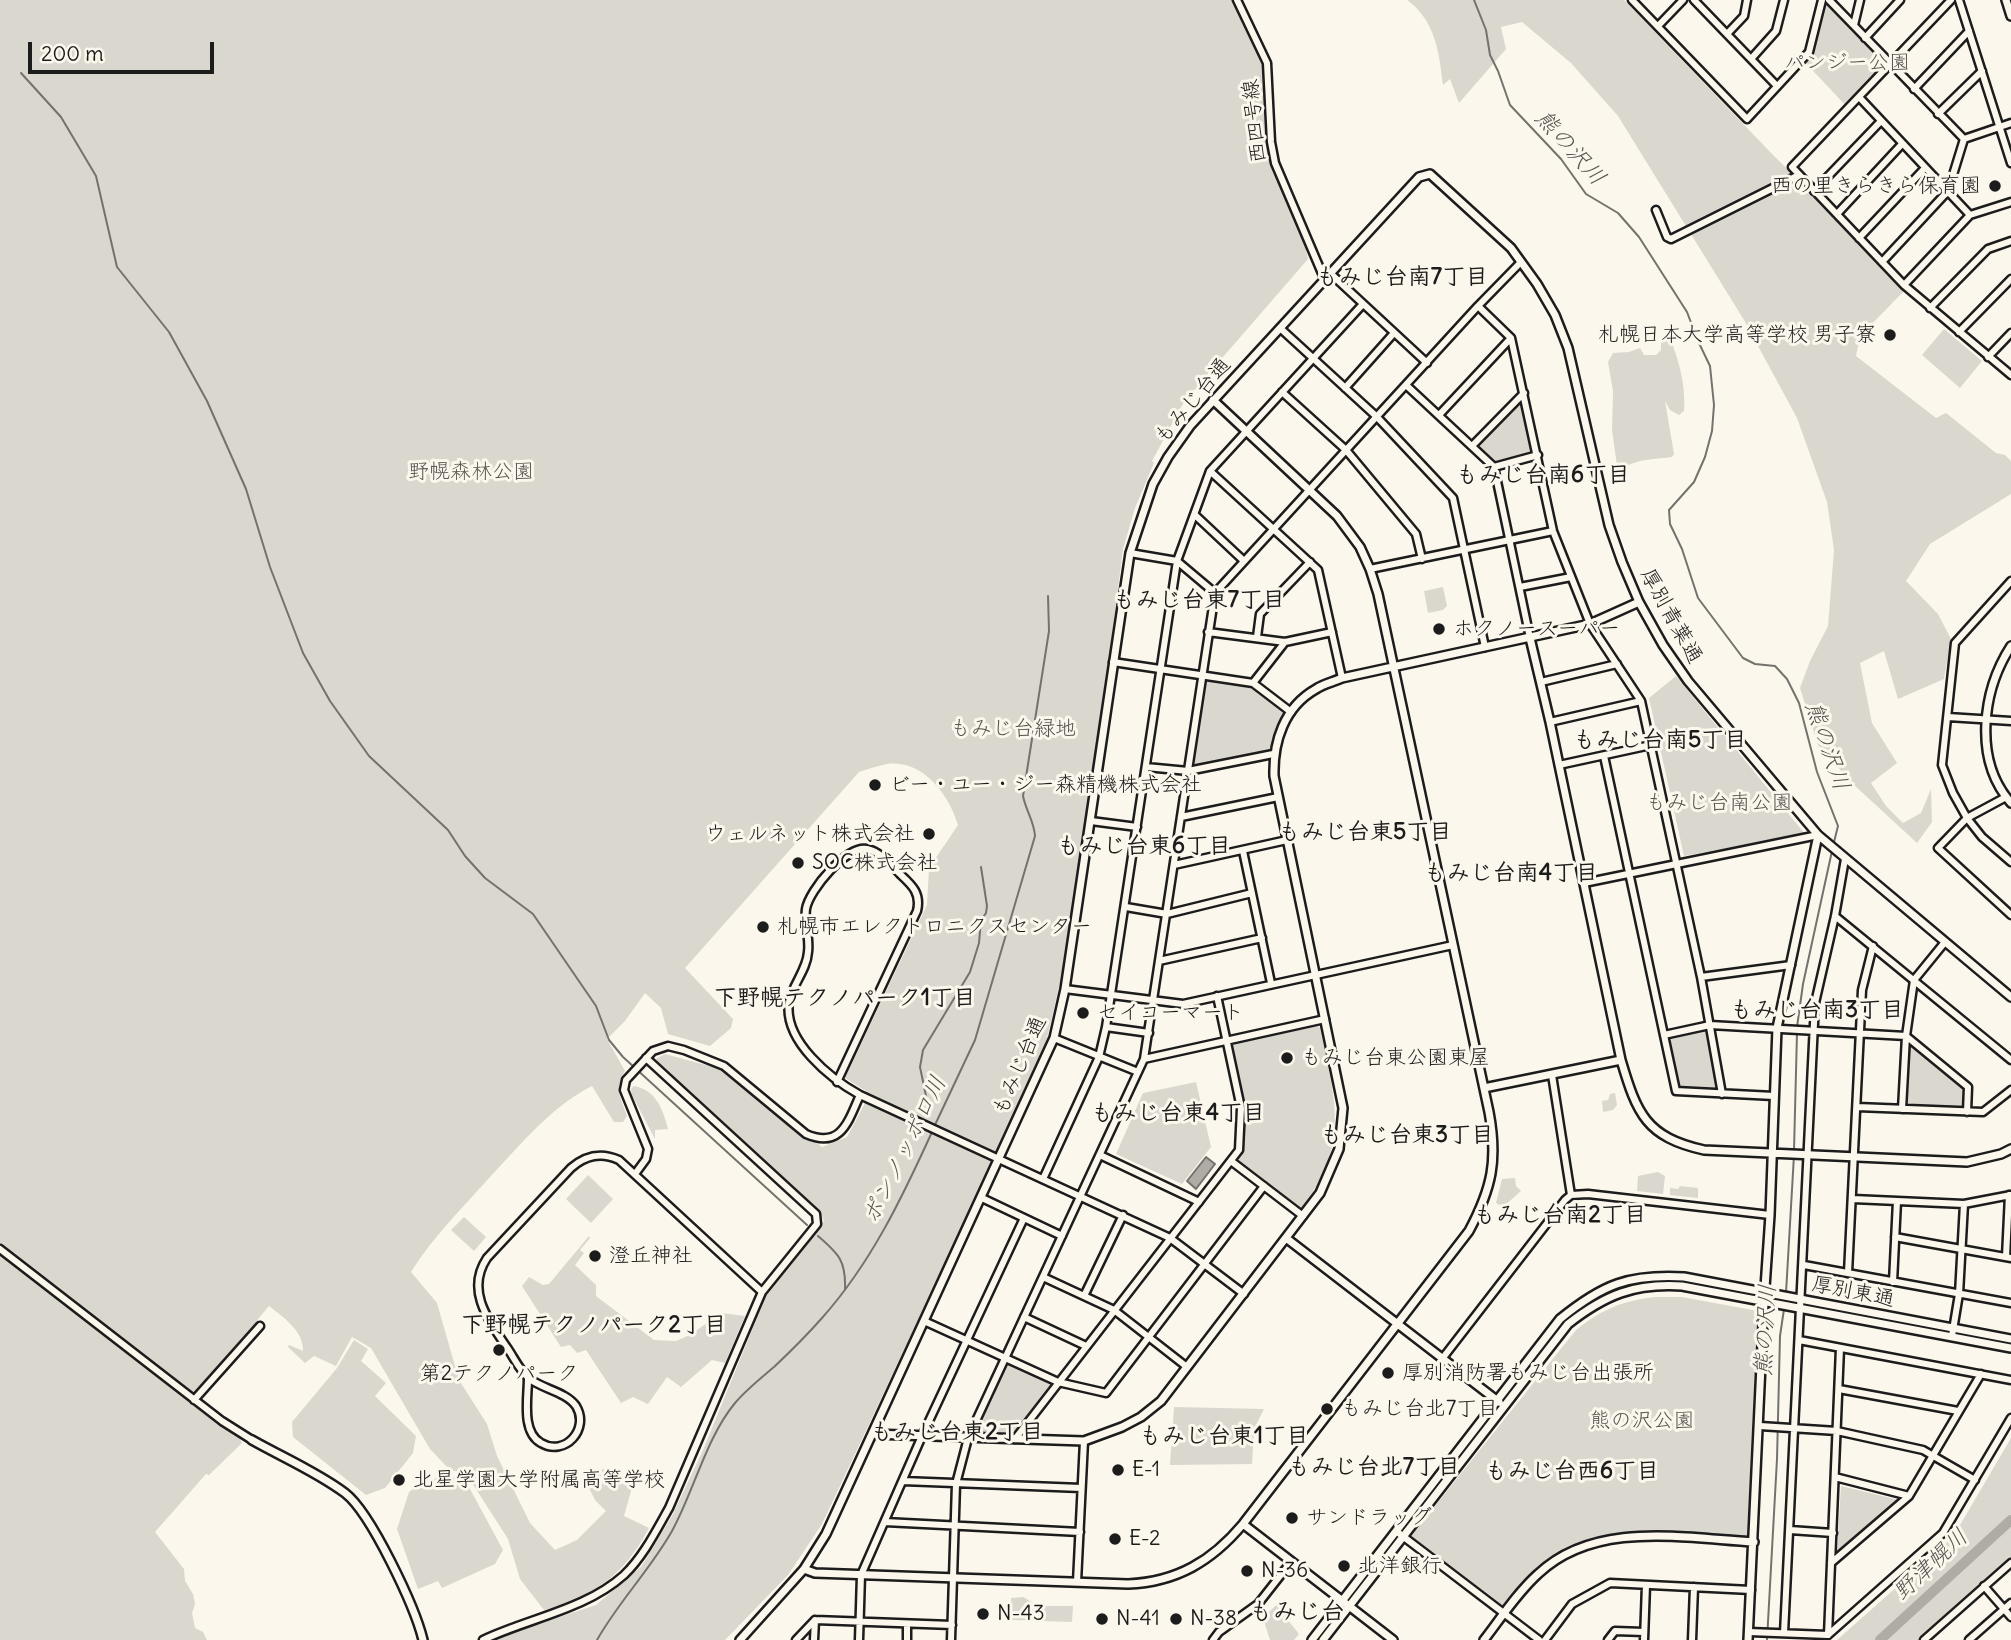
<!DOCTYPE html>
<meta charset="utf-8">
<style>
body{margin:0}
#map{position:relative;width:2011px;height:1640px;overflow:hidden;background:#fbf7ec;font-family:Delius,sans-serif}
canvas{display:block}
.scale{position:absolute;left:28px;top:42px;width:186px;height:32px;box-sizing:border-box;border:4px solid #1c1c1c;border-top:0;padding-left:9px;font-size:21px;line-height:24px;white-space:nowrap;color:#1c1c1c;-webkit-text-stroke:5px #fbf7ec;paint-order:stroke}
</style>
<div id="map">
<canvas width="2011" height="1640"></canvas>
<div class="scale">200 m</div>
</div>
<script>
const context = document.querySelector('canvas').getContext('2d');
context.lineJoin = 'round';
function fill(path, color) { context.fillStyle = color; context.fill(path, 'evenodd'); }
function stroke(path, color, width, dash) { context.strokeStyle = color; context.lineWidth = width; context.lineCap = dash ? 'butt' : 'round'; context.setLineDash(dash || []); context.stroke(path); }
function write(font, color, halo, rows, align = 'center') {
  context.font = font + ' Delius,"Klee One",sans-serif'; context.lineWidth = 6; context.setLineDash([]); context.textBaseline = 'middle'; context.strokeStyle = halo; context.fillStyle = color; for (const [text, x, y, turn = 0] of rows) {
    context.save(); context.translate(x, y); context.rotate((+turn || 0) * Math.PI / 180); context.textAlign = isNaN(turn) ? turn : align; if (halo) context.strokeText(text, 0, 0); context.fillText(text, 0, 0); context.restore();
  }
}
const green = new Path2D(`
 M0 0H1235L1268 64 1270 138 1278 173 1304 241 1308 259 1184 402 1152 461 1154 463 1135 508 1123 549 1088 824 1063 970 1043 1055 822 1524 788 1575 725 1640H496L529 1627 596 1605 641 1567 672 1516 703 1450 766 1296 824 1221 820 1212 654 1060 665 1054 724 1070 822 1147 847 1137 864 1105 866 1091 845 1078 927 905 929 868 958 825C949 795 923 759 887 764 877 766 868 769 859 772L685 968 733 1019 731 1028 710 1046 668 1034 661 1008 645 993 625 1021 607 1039 625 1071C614 1087 621 1099 627 1116L623 1122H614L592 1086C551 1107 522 1143 491 1176 463 1207 433 1237 411 1272L437 1303 459 1380 487 1424 497 1456 530 1523 555 1550 577 1540 606 1511 595 1500 587 1484 603 1469 633 1484 624 1516 649 1528C625 1574 594 1597 544 1610L520 1579 508 1539 467 1475 449 1469 430 1449 371 1348 352 1337 336 1366 314 1356 305 1363 288 1347 289 1345 303 1351C304 1331 283 1317 269 1306L258 1319 257 1327 190 1401 238 1435 242 1443 209 1475 206 1474 155 1532 184 1569 185 1581 193 1594 195 1604 192 1613 195 1628 203 1632 207 1640H0Z
 M1407 0H1624L1774 156 1908 287 1860 336 1856 356 1936 418 1946 413 1996 453 2005 455 2011 461V494L1930 544 1906 581 1938 614 1951 639 1944 679 1898 699 1884 651 1860 663 1872 723 1897 763 1871 783 1886 806 1903 823 1921 813 1931 789 1932 822 1917 843 1853 784 1818 745 1800 688 1810 661 1828 626 1834 550 1827 502 1797 418 1744 320 1618 116 1571 63 1522 22 1501 27 1506 49 1459 103 1450 79 1443 85C1439 53 1436 21 1407 0Z
 M1822 0H1829L1890 64 1848 108 1802 59 1809 52Z
 M1944 329 1982 361 1960 388 1922 355Z
 M1668 332C1678 358 1686 383 1684 411L1679 415 1670 410 1665 401 1674 454 1672 457C1651 460 1633 458 1618 473L1612 430 1613 391 1608 362 1613 353 1629 352 1640 348 1644 355H1656L1661 350V336Z
 M1524 393 1538 455 1494 467 1472 446Z
 M1443 587 1447 606 1443 610 1428 613 1424 591Z
 M1202 675 1253 683 1291 712 1273 754 1188 771Z
 M1676 676 1805 834 1684 856 1649 698Z
 M1710 1025 1722 1094 1676 1091 1664 1035Z
 M1317 1026 1320 1028C1335 1101 1351 1143 1301 1209H1299L1238 1161 1242 1151 1245 1108 1232 1046 1234 1044Z
 M1906 1036 1968 1087 1967 1112 1902 1109Z
 M1196 1082 1211 1147 1182 1184 1116 1154 1143 1093Z
 M634 1086C656 1090 663 1109 668 1129L655 1130V1139L632 1095 631 1089Z
 M1615 1093 1617 1105 1613 1110 1603 1112 1602 1101 1608 1100 1610 1094Z
 M1658 1172 1665 1176 1663 1194 1637 1191 1638 1176Z
 M588 1175 613 1199 591 1223 566 1199Z
 M1515 1178 1516 1186 1521 1191 1503 1207 1496 1203 1502 1179Z
 M1680 1186 1698 1188V1198L1670 1195V1188L1678 1189Z
 M464 1217 486 1237 474 1251 451 1230Z
 M589 1236 590 1238 580 1250 584 1253 575 1265 596 1285V1296L654 1340 676 1341 690 1335 721 1313 745 1316 725 1363 712 1360 681 1387 667 1377 648 1404 633 1397 621 1403 586 1350 577 1353 570 1345 561 1347 522 1286 529 1277 543 1285 549 1284Z
 M1655 1297H1682L1758 1311 1747 1538C1687 1535 1597 1521 1546 1561 1528 1574 1515 1591 1501 1608L1410 1537 1576 1330C1603 1309 1621 1301 1655 1297Z
 M354 1340 368 1349 361 1361 386 1383 375 1396 416 1436 413 1453 385 1488 366 1495 293 1437 292 1422 337 1368Z
 M1005 1358 1058 1382 1015 1439 968 1438Z
 M1174 1407 1264 1409 1254 1429 1252 1464 1170 1465Z
 M2011 1438V1559L1920 1640H1837L1953 1537Z
 M440 1477 464 1478 503 1550 495 1564 442 1588 438 1581 418 1589 397 1529 409 1492 421 1483Z
 M1841 1486 1899 1500 1837 1554Z
 M1023 1597 1039 1606H1073L1072 1622 1012 1620 1011 1598Z
 M1276 1605 1299 1634 1294 1640H1270L1263 1618Z`);
const water = new Path2D(`
 M1206 1157 1215 1164 1196 1189 1187 1181Z`);
const stream = new Path2D(`
 M1474 0 1486 30 1490 55 1498 71 1510 105 1561 159 1586 194 1618 213 1639 237 1687 312 1698 341 1710 366 1714 405 1712 431 1705 457 1694 482 1669 510 1670 524 1682 549 1698 598 1743 658 1755 664 1775 666 1787 679 1799 703 1817 772 1838 826 1833 846
 M21 73 61 117 96 176 117 267 169 332 207 401 246 489 270 567 303 653 330 701 369 756 448 830 465 856 485 878 533 914 596 1006 609 1040 623 1057 807 1225
 M1797 1027 1803 984 1832 851
 M927 1101 920 1067 923 1050 970 972 979 943 981 920 986 913 987 906 981 867
 M934 1127 975 1040 1035 836C1034 821 1026 811 1023 796L1049 631 1048 596
 M1794 1150 1797 1033
 M818 1236C839 1254 846 1261 845 1289
 M1786 1293 1794 1155
 M597 1640C619 1601 650 1570 672 1531 694 1491 706 1438 735 1403 746 1390 761 1378 774 1367 791 1351 807 1335 822 1318 871 1263 902 1198 932 1132
 M1767 1640 1777 1459 1780 1336 1784 1309`);
const river = new Path2D(`
 M1880 1640 2011 1520`);
const minor = new Path2D(`
 M1237 0 1267 63 1271 142 1275 163 1324 278
 M1632 0 1747 119 1809 52 1822 0
 M1694 0 1777 86
 M1829 0 1964 139
 M1951 0 1792 167 1904 285 2011 375
 M1959 0 2011 163
 M1854 25 1860 0
 M1658 26 1683 0
 M1727 34 1744 16 1747 0
 M1865 38 1900 0
 M1751 59 1776 31 1784 0
 M1914 89 1969 31
 M1859 97 1970 215
 M1938 114 1982 71
 M1814 191 1881 121
 M1656 210 1667 237 1671 239 1799 175
 M1837 214 1902 144
 M1859 238 1925 168
 M1882 262 1948 191 1964 139 2011 123
 M1330 273 1427 363
 M1904 285 1970 215 2011 202
 M1478 306 1511 338 1553 531 1590 624 1641 701 1701 977 1722 1094
 M1930 308 1988 249 2011 241
 M1280 328 1377 417 1453 498 1485 647
 M1959 332 2011 279
 M1988 357 2011 333
 M1406 385 1494 467 1530 638
 M1345 388 1394 333
 M1282 392 1346 450 1416 534 1422 559
 M1439 415 1511 338
 M1472 446 1524 393
 M1494 467 1538 455
 M1210 471 1318 570 1342 678
 M1195 515 1244 561
 M1130 553 1177 561 1215 593
 M1370 569 1553 531
 M2011 581 1955 643 1942 765 1953 793 1967 818 1982 837 2011 862
 M1520 587 1571 577
 M1208 632 1285 642 1332 632
 M1257 637 1260 614 1310 562
 M1113 662 1253 683 1291 712
 M1541 682 1617 664
 M1253 683 1285 642
 M1948 717 2011 721
 M1550 722 1641 701
 M1604 756 1676 1091 1774 1096
 M1559 765 1651 745
 M1146 767 1188 771 1273 754
 M2006 797 1967 818 1938 848 2011 915
 M1181 817 1278 797
 M1091 821 1137 827
 M1243 851 1271 983
 M1174 865 1287 840
 M1584 883 1818 835
 M1126 907 1167 914 1252 893
 M1835 916 2011 1060
 M1159 961 1262 938
 M1701 977 1791 965
 M1065 989 1183 1004 1453 945
 M1106 1027 1149 1033
 M1664 1035 1710 1025 1906 1036 1968 1087 1967 1112
 M1054 1038 1138 1072
 M1144 1059 1325 1019
 M1552 1075 1571 1195
 M837 1082 917 911C921 894 913 886 901 875 892 866 881 852 867 849 847 845 809 890 806 909 804 923 810 938 808 952 807 970 792 985 789 1002 783 1041 831 1079 860 1095L1170 1238 1244 1294
 M1857 1107 1983 1112 2011 1090
 M1902 1109 1906 1036 1914 980 1945 942
 M1100 1155 1199 1202
 M1231 1161 1303 1216
 M635 1174 646 1159 648 1149 624 1090 626 1080 653 1051 668 1046 684 1050 724 1066 806 1134C841 1149 848 1122 860 1095
 M1043 1179 1099 1057 1106 1027 1177 561 1210 471 1363 304
 M982 1198 1062 1236
 M1853 1199 1964 1204 2011 1195
 M1895 1237 2011 1258
 M0 1249 222 1421 252 1440
 M2006 1257 2009 1195
 M1804 1265 2011 1303
 M1848 1273 1862 990 1873 946
 M1043 1277 1114 1310 1187 1367
 M1893 1282 1897 1201
 M1084 1296 1123 1215
 M1024 1317 1086 1346
 M924 1321 1058 1382 1106 1393 1264 1186
 M1952 1336 1959 1294 1964 1204
 M1799 1340 2011 1380
 M1442 1359 1565 1200 1571 1195 1588 1194 1770 1215
 M528 1378C528 1398 521 1432 541 1443 565 1457 590 1429 576 1406 566 1392 543 1389 530 1379 521 1373 514 1358 508 1349 489 1321 465 1291 487 1258L571 1168C586 1155 601 1152 619 1160L762 1292
 M1839 1389 1958 1411
 M194 1400 260 1326
 M1760 1426 1837 1431 1923 1450 1975 1480
 M1015 1439 1239 1150 1241 1108 1217 996
 M1835 1477 1909 1496
 M903 1481 1081 1488
 M885 1522 1080 1532
 M1790 1530 1833 1533
 M1396 1531 1539 1640
 M1831 1563 1909 1496 1981 1374
 M1077 1582 1084 1441
 M1984 1586 2011 1617
 M1749 1632 1828 1635 1943 1533 2011 1418
 M1784 1633 1815 1003 1835 916 1845 859
 M1828 1635 1840 1348
 M483 1640C529 1618 585 1610 624 1575 643 1557 656 1531 669 1508L762 1292 817 1224 816 1214 646 1058
 M796 1640 815 1620 952 1625
 M814 1640 815 1620
 M859 1640 861 1575 922 1436 1024 1218
 M907 1640V1625
 M951 1640 956 1484 968 1438 1144 1059 1215 593 1478 306 1521 262
 M1213 1640 1219 1632 1258 1604 1291 1562
 M1545 1640 1572 1604 1610 1583 1751 1590
 M1608 1640 1615 1631 1644 1632
 M1644 1640 1646 1585
 M1692 1640 1694 1587
 M1924 1640 2011 1563
 M1969 1640 2011 1603`);
const tertiary = new Path2D(`
 M2006 0 2011 16
 M1530 638 1550 722 1621 1060C1637 1114 1646 1137 1704 1150L1967 1162 2001 1154 2011 1149
 M2011 646C1982 691 1973 760 2011 803
 M1484 1088 1621 1060
 M1286 1238 1499 1402
 M872 1434 1084 1441 1122 1427 1141 1417 1161 1401 1320 1193 1339 1149 1343 1108 1274 776C1273 742 1284 707 1316 689 1323 684 1333 682 1342 678L1590 624 1639 602
 M252 1440C282 1457 317 1472 345 1493 371 1513 415 1607 423 1640
 M1243 1524 1393 1640
 M804 1569 815 1573 1128 1584C1177 1582 1212 1561 1243 1524L1469 1231C1492 1188 1498 1160 1489 1112L1378 594 1370 569 1360 547 1337 516 1213 400
 M740 1640 804 1569 826 1534 1054 1038 1065 989 1130 553 1153 484 1168 457 1190 426 1419 177 1430 174 1511 248 1537 284 1555 315 1568 348 1609 525 1622 562 1639 602 1663 645 1688 681 1818 835 2011 997
 M1312 1640 1560 1319C1603 1284 1629 1274 1684 1277L2011 1339
 M1323 1640 1568 1324C1605 1295 1634 1283 1682 1286L2011 1348
 M1484 1640C1501 1618 1517 1593 1538 1574 1595 1520 1683 1538 1754 1542
 M1748 1640 1764 1302 1770 1215 1777 1028 1818 835`);
const markers = [
 [1995,186,7,"#1c1c1c"],
 [1890,335,7,"#1c1c1c"],
 [1439,629,7,"#1c1c1c"],
 [875,785,7,"#1c1c1c"],
 [929,834,7,"#1c1c1c"],
 [798,863,7,"#1c1c1c"],
 [763,927,7,"#1c1c1c"],
 [1083,1013,7,"#1c1c1c"],
 [1287,1058,7,"#1c1c1c"],
 [595,1256,7,"#1c1c1c"],
 [499,1350,7,"#1c1c1c"],
 [1388,1373,7,"#1c1c1c"],
 [1327,1409,7,"#1c1c1c"],
 [1118,1470,7,"#1c1c1c"],
 [399,1480,7,"#1c1c1c"],
 [1292,1518,7,"#1c1c1c"],
 [1115,1539,7,"#1c1c1c"],
 [1344,1566,7,"#1c1c1c"],
 [1247,1571,7,"#1c1c1c"],
 [983,1614,7,"#1c1c1c"],
 [1102,1619,7,"#1c1c1c"],
 [1176,1619,7,"#1c1c1c"]
];
const parkNames = [
 ["パンジー公園",1847,63],
 ["野幌森林公園",471,472],
 ["もみじ台緑地",1013,729],
 ["もみじ台南公園",1719,803],
 ["熊の沢公園",1642,1421]
];
const streetNames = [
 ["西四号線",1255,121,-96],
 ["もみじ台通",1193,401,-50],
 ["厚別青葉通",1671,616,61],
 ["もみじ台通",1020,1066,-67],
 ["厚別東通",1853,1292,11]
];
const poiNames = [
 ["西の里きらきら保育園",1981,186,"right"],
 ["札幌日本大学高等学校 男子寮",1876,335,"right"],
 ["ホクノースーパー",1453,629],
 ["ビー・ユー・ジー森精機株式会社",889,785],
 ["ウェルネット株式会社",915,834,"right"],
 ["SOC株式会社",812,863],
 ["札幌市エレクトロニクスセンター",777,927],
 ["セイコーマート",1097,1013],
 ["もみじ台東公園東屋",1301,1058],
 ["澄丘神社",609,1256],
 ["厚別消防署もみじ台出張所",1402,1373],
 ["第2テクノパーク",499,1374,"center"],
 ["もみじ台北7丁目",1341,1409],
 ["E-1",1132,1470],
 ["北星学園大学附属高等学校",413,1480],
 ["サンドラッグ",1306,1518],
 ["E-2",1129,1539],
 ["北洋銀行",1358,1566],
 ["N-36",1261,1571],
 ["N-43",997,1614],
 ["N-41",1116,1619],
 ["N-38",1190,1619]
];
const waterNames = [
 ["熊の沢川",1570,148,48],
 ["熊の沢川",1827,746,71],
 ["ポンノッポロ川",905,1150,-64],
 ["熊の沢川",1766,1330,-87],
 ["野津幌川",1931,1565,-43]
];
const neighbourhoodNames = [
 ["もみじ台南7丁目",1402,277],
 ["もみじ台南6丁目",1543,475],
 ["もみじ台東7丁目",1199,600],
 ["もみじ台南5丁目",1660,740],
 ["もみじ台東5丁目",1365,832],
 ["もみじ台東6丁目",1144,846],
 ["もみじ台南4丁目",1511,873],
 ["下野幌テクノパーク1丁目",845,998],
 ["もみじ台南3丁目",1817,1010],
 ["もみじ台東4丁目",1178,1113],
 ["もみじ台東3丁目",1407,1135],
 ["もみじ台南2丁目",1560,1215],
 ["下野幌テクノパーク2丁目",594,1325],
 ["もみじ台東2丁目",957,1432],
 ["もみじ台東1丁目",1224,1436],
 ["もみじ台北7丁目",1374,1467],
 ["もみじ台西6丁目",1572,1471]
];
const quarterNames = [
 ["もみじ台",1297,1612]
];
fill(green, '#dad7ce');
fill(water, '#afaca5');
stroke(water, '#74726e', 2);
stroke(stream, '#74726e', 2);
stroke(river, '#afaca5', 10);
stroke(minor, '#1c1c1c', 11);
stroke(tertiary, '#1c1c1c', 12);
stroke(minor, '#fbf7ec', 6);
stroke(tertiary, '#fbf7ec', 7);
for (const [x, y, r, color] of markers) { const dot = new Path2D(); dot.arc(x, y, r, 0, 2 * Math.PI); context.fillStyle = color; context.fill(dot); stroke(dot, '#fbf7ec', 2.5); }
write('21px', '#555451', '#fbf7ec', parkNames);
write('21px', '#1c1c1c', '#fbf7ec', streetNames);
write('21px', '#1c1c1c', '#fbf7ec', poiNames, 'left');
write('italic 23px', '#575653', '#fbf7ec', waterNames);
write('bold 23px', '#1c1c1c', '#fbf7ec', neighbourhoodNames);
write('bold 24px', '#1c1c1c', '#fbf7ec', quarterNames);
</script>
